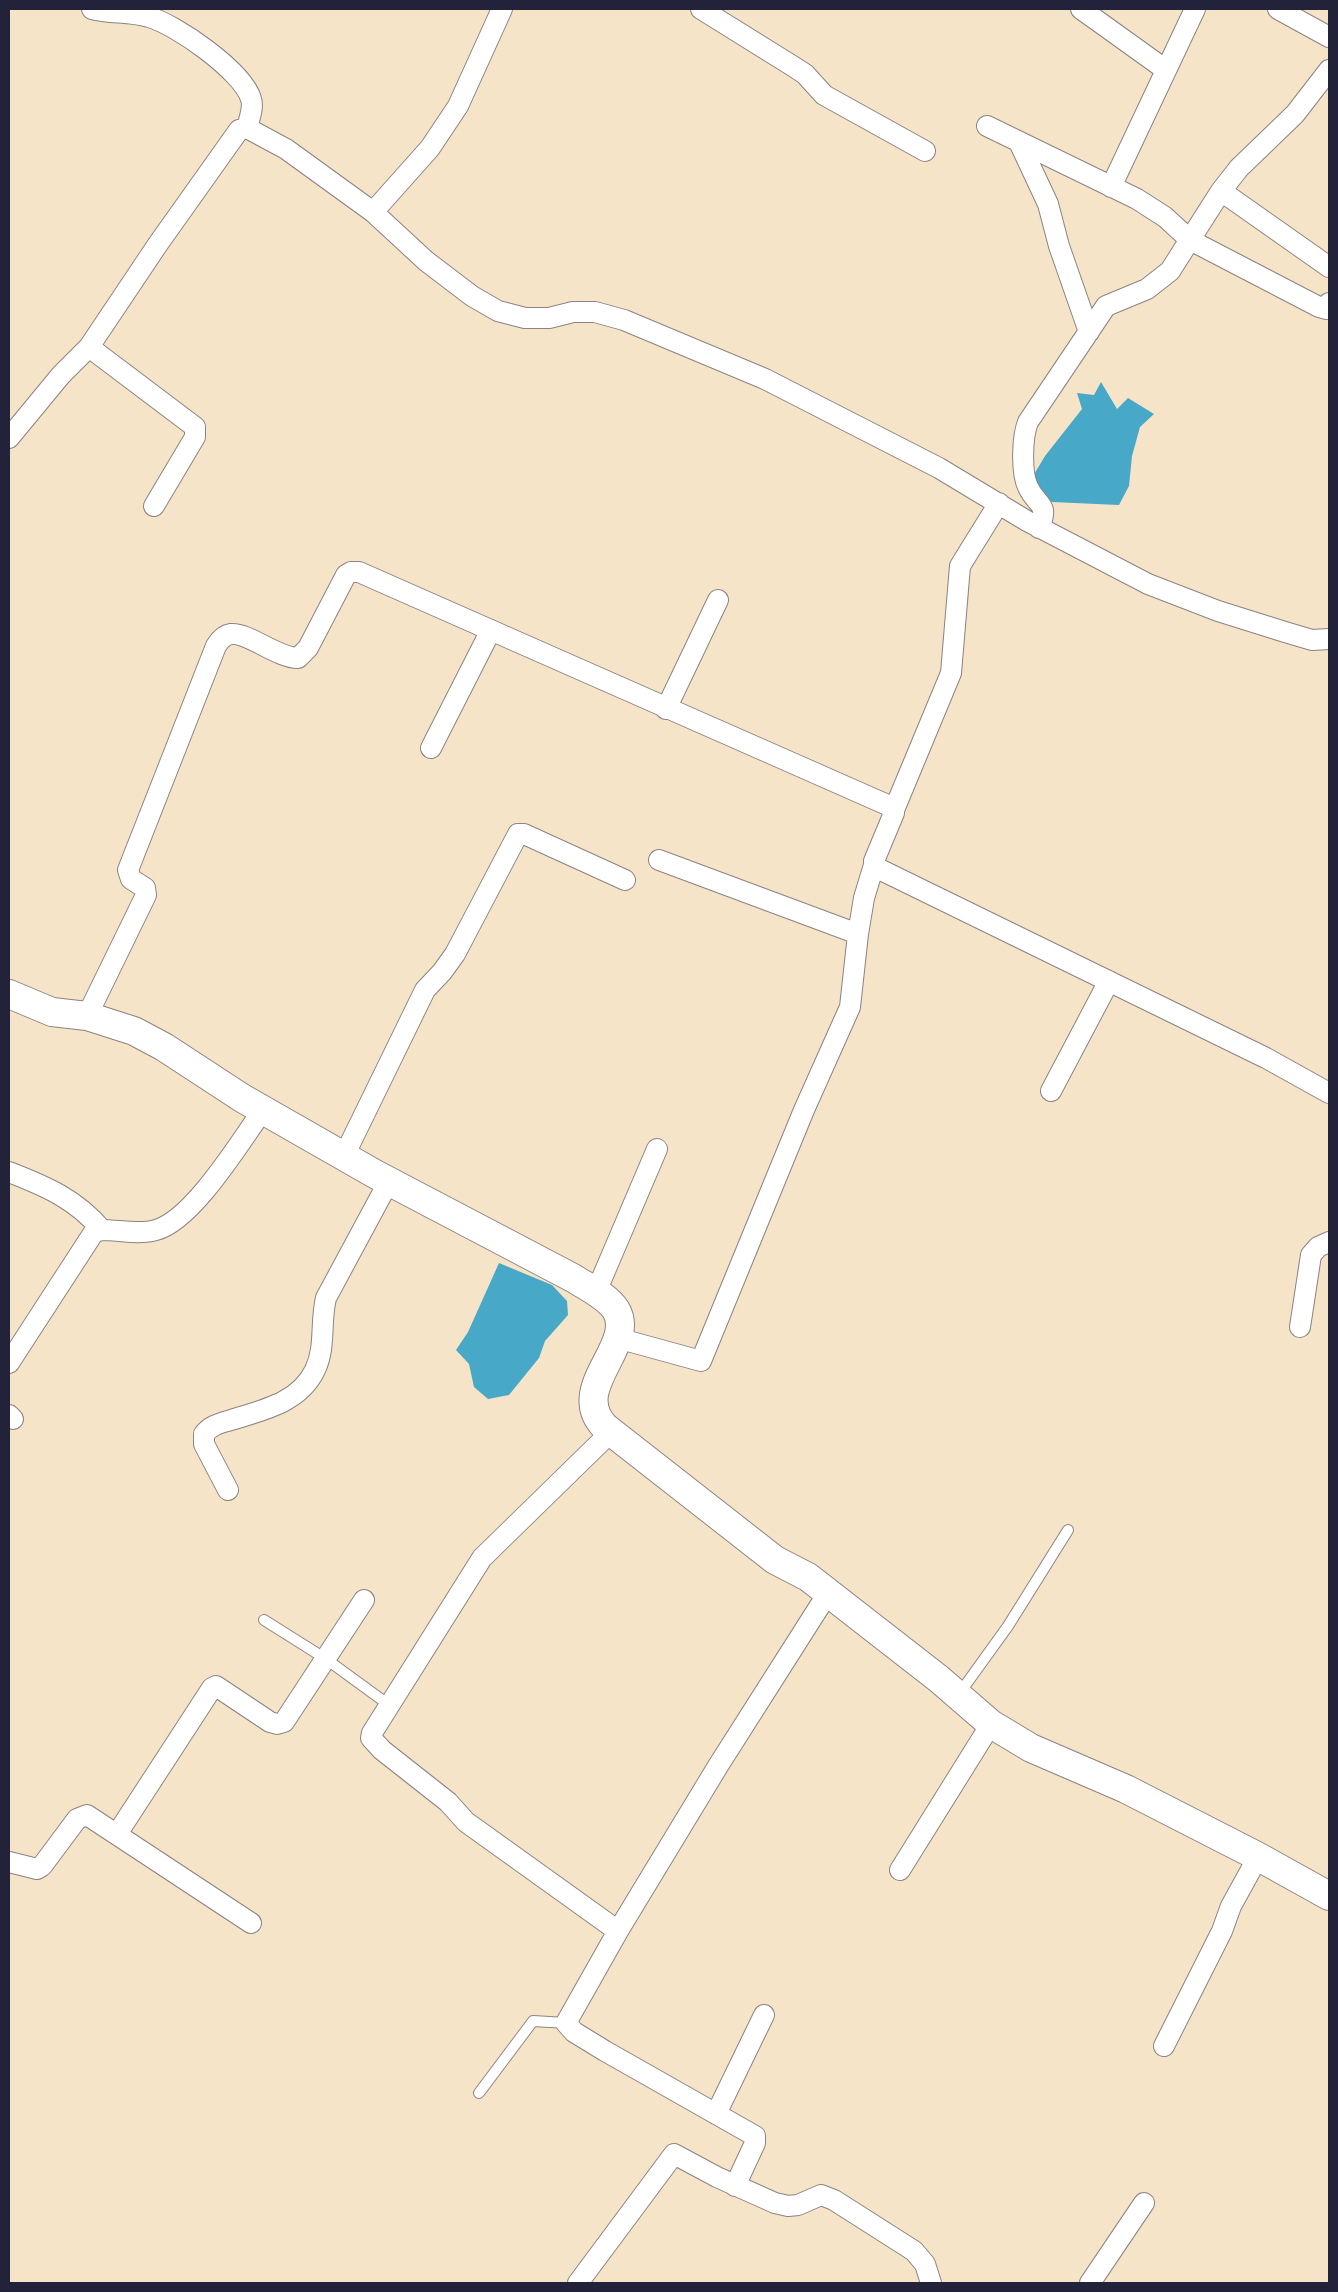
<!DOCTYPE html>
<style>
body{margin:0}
#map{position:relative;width:1338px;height:2292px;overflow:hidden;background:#f5e4c8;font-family:Mali,sans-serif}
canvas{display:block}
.frame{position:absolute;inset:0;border:10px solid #22223b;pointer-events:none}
</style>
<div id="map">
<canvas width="1338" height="2292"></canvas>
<div class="frame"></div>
</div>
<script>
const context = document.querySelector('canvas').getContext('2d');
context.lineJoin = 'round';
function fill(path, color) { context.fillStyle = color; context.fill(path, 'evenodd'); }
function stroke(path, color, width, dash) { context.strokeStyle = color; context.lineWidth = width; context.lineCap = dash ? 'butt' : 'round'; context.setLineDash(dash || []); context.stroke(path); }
const water = new Path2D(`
 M1101 382 1117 409 1128 398 1154 414 1140 427 1132 456 1129 486 1119 505 1052 502 1032 491 1030 481 1045 456 1082 409 1077 393 1094 395Z
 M499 1263 552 1285 567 1301 568 1315 545 1341 539 1358 509 1395 488 1399 474 1387 469 1364 456 1350 468 1332Z`);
const lane = new Path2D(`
 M264 1620 326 1659 389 1705
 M959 1694 1008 1626 1068 1530
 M479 2093 533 2021 566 2023`);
const street = new Path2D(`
 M92 9C111 14 130 11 149 17 175 24 243 71 251 99 254 108 249 119 247 128
 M701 9 791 65 805 74 824 95 925 151
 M1081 9 1166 70
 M1278 9 1329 37
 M987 126 1137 199 1165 217 1190 240 1319 307 1326 309 1329 303
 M1019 142 1048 204 1059 246 1089 332
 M1111 187 1195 9
 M1221 191 1329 267
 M373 212 430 148 458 106 502 9
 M89 347 195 427V437L154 506
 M9 438 61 375 89 347 158 244 239 130 247 128 286 149 373 212 426 261 472 296 498 311 525 318H549L573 312H595L624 320 765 379 939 468 1027 521 1148 584 1218 611 1285 632 1312 640 1329 639
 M1039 528C1050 502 1037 507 1028 487 1021 473 1022 437 1028 422L1106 306 1147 289 1170 271 1221 191 1239 168 1295 114 1329 70
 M666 709 718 600
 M431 748 491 630
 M894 810 951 673 960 566 999 503
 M659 860 858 934
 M87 1016 146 895 145 888 131 879 128 870 216 646C219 641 224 635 231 634 247 632 278 658 298 658L308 648 346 575 351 572H359L892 807 894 813 874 861 877 868 1266 1058 1329 1093
 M1051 1091 1109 981
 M344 1156 425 990 442 972 455 954 518 834H524L625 880
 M9 1172C45 1186 76 1199 102 1230
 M596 1292 657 1149
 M1300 1327 1311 1255 1318 1247 1329 1242
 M617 1338 701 1361 804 1110 850 1007 858 934 864 898 874 865
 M9 1363 94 1232 102 1230C119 1230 139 1235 156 1230 193 1220 240 1142 263 1110
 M9 1415 13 1419
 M611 1432 482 1558 372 1733 371 1738 382 1750 448 1802 466 1822 618 1931
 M228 1490 204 1444V1434C211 1425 221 1423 231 1420 263 1410 299 1403 315 1370 326 1347 320 1322 326 1298L389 1181
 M117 1834 212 1688 216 1686 270 1722 277 1724 284 1722 364 1600
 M9 1862 37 1869 42 1866 77 1819 87 1815 251 1923
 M900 1870 991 1724
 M1164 2046 1222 1931 1231 1906 1258 1857
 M716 2114 764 2015
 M735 2186 755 2143V2136L605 2051 574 2032 566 2023 618 1931 718 1766 828 1593
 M578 2283 674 2154 717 2177 775 2203 788 2206 798 2205 821 2195 834 2200 914 2251 925 2264 931 2283
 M1090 2283 1144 2203`);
const secondary = new Path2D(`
 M9 994 52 1012 87 1016 134 1031 164 1047 242 1098 375 1174 573 1278C587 1287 607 1296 616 1310 637 1346 567 1388 605 1427L775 1560 808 1577 939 1679 991 1724 1031 1748 1126 1789 1257 1856 1329 1896`);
fill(water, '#48a8c7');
stroke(lane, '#8c8382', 12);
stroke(street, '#8c8382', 22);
stroke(secondary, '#8c8382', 30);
stroke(lane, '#fff', 10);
stroke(street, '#fff', 20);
stroke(secondary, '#fff', 28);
</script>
